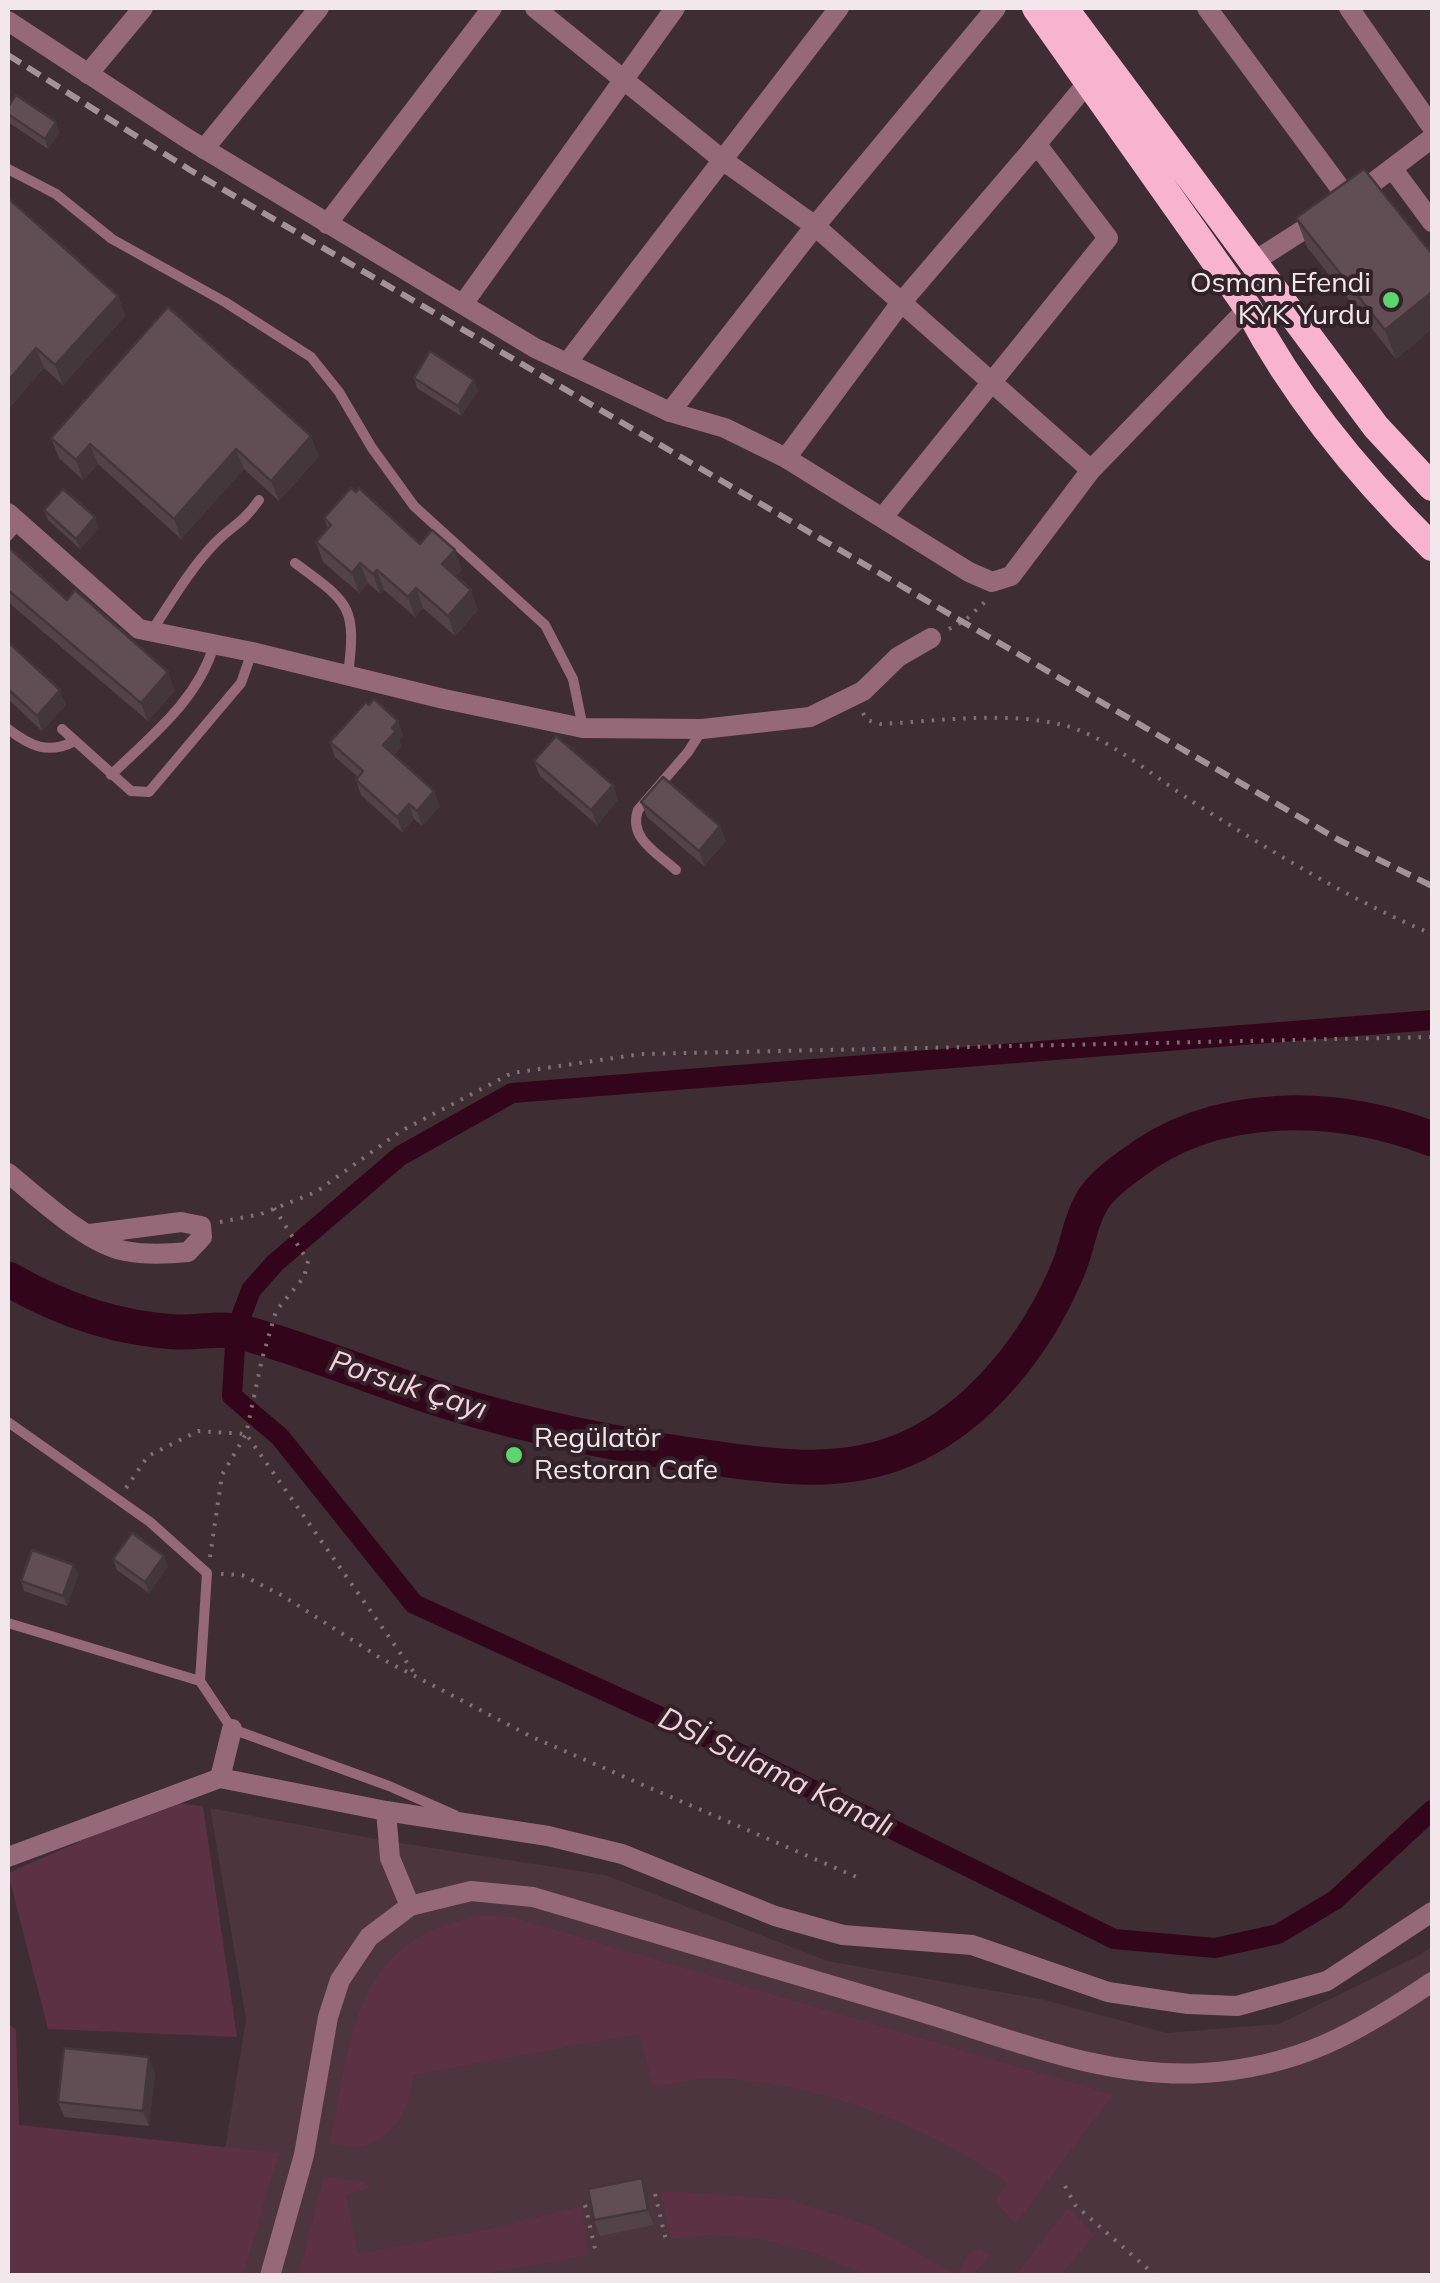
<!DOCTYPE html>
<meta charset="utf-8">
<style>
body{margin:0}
#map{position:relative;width:1440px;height:2283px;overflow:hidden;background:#3e2d32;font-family:Mulish,sans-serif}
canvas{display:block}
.frame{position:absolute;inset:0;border:10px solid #f2e7ea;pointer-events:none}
</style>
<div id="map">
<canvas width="1440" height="2283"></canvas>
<div class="frame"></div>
</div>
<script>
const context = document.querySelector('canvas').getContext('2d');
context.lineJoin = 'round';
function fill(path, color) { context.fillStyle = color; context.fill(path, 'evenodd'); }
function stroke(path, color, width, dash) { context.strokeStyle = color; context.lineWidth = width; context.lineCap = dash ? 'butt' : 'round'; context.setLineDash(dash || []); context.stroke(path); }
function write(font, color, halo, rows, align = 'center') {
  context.font = font + ' Mulish,sans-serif'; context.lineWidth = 8; context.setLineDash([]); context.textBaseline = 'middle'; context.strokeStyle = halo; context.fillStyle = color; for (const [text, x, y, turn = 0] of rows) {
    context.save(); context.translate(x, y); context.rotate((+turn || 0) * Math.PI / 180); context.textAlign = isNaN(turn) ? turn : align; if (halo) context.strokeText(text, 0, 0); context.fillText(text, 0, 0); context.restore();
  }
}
const built = new Path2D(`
 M210 1808 387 1841 605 1875 828 1961 1045 2000 1167 2033 1279 2024 1420 1955 1432 1946V2275L205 2276 246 2019Z`);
const green = new Path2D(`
 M170 1802 203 1806 237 2037 48 2029 8 1873Z
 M479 1916 512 1917 1113 2095 1015 2224 996 2202 1007 2182C925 2126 830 2086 729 2079 705 2077 677 2083 653 2086L639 2034 413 2075C413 2103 394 2139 364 2146 353 2149 340 2145 330 2144 351 2039 352 1939 479 1916Z
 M8 2023 16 2030 19 2125 279 2153 243 2275H8Z
 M324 2176 359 2181 372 2187 346 2195 358 2254 493 2228 582 2206 588 2255 479 2275H299Z
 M671 2191 790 2200 873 2227 956 2275 970 2252 980 2249 990 2255 973 2275H866L812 2252 756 2238 709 2235 671 2239 661 2193Z
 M1068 2208 1094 2235 1061 2275H1016Z`);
const canal = new Path2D(`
 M1432 1020 512 1093 400 1156 275 1263 251 1290 236 1330 232 1396 280 1437 414 1604 712 1740 1114 1939 1215 1948 1278 1934 1335 1900 1432 1810`);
const river = new Path2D(`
 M8 1279C60 1309 116 1329 177 1332 197 1333 222 1327 241 1332 309 1350 375 1379 442 1400 532 1428 626 1447 720 1459 784 1468 843 1475 904 1450 981 1417 1038 1342 1069 1267 1077 1247 1080 1223 1090 1205 1097 1190 1116 1175 1130 1165 1215 1099 1335 1102 1432 1139`);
const path = new Path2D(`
 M949 629 963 622 985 602
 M863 713 867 720 881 724C940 721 1005 711 1063 725 1105 735 1156 778 1193 802 1271 851 1348 899 1432 934
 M220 1222 261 1214 316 1192 401 1131 512 1073 641 1054 1432 1037
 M126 1488 148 1456 198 1431 246 1434 415 1674
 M210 1557 222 1475 246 1434 262 1359 276 1311 304 1277 308 1261 274 1208
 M221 1574 242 1575 283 1596 382 1659 532 1737 861 1879
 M1065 2186 1075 2205 1156 2276
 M655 2194 666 2240
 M585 2205 596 2253`);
const service = new Path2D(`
 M8 169 56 194 112 239 225 302 311 357 339 392 372 448 414 506 545 625 573 679 583 728
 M8 536 19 523
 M295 563C349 603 357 605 348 675
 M151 632C171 602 190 569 215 543 233 525 243 523 259 500
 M8 729C30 746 48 755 75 741
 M62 729 131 791 149 792 241 683 252 652
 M111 775C151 736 198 700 214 645
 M676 870C657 853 628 838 638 810L688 752 702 730
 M8 1422 150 1522 207 1573 200 1681 8 1623
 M200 1681 232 1729 389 1786 455 1815`);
const minor = new Path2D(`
 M535 8 724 161 815 226 1091 470
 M1207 8 1349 200
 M1349 8 1432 127
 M88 74 143 8
 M204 149 319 8
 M1030 152 1089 81
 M1392 168 1432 222
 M1354 197 1432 138
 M327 224 492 8
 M1253 262 1322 218
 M463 304 675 8
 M567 363 839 8
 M670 412 815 226 996 8
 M786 458 900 304 1030 152 1041 150 1108 238 883 517
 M8 513 139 629 252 652 444 699 583 728 702 729 810 717 863 691 898 657 931 638
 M8 1173C38 1197 87 1244 125 1251 146 1255 168 1254 188 1252L202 1237 201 1226 181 1222 90 1234
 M220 1778 232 1729
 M386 1811 390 1858 410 1906
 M8 1857 220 1778 386 1811 548 1836 622 1854 775 1916 843 1935 972 1945 1108 1992 1188 2004 1237 2006 1327 1981 1432 1912
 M270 2276 304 2155 328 2017 340 1980 369 1937 410 1906 471 1891 533 1897C661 1935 789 1973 918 2011 1011 2039 1105 2079 1204 2073 1298 2067 1357 2033 1432 1982`);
const tertiary = new Path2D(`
 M8 21 188 139 535 348 670 412 725 428 786 458 969 572 992 582 1011 576 1091 470 1248 308`);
const trunk = new Path2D(`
 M1036 8 1248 308C1294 396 1362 478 1432 547
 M1064 8 1376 427 1432 487`);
const rail = new Path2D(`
 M8 55 190 170 963 622 1339 840 1432 886`);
const wall = new Path2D(`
 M8 107 56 122 59 133 48 149 8 122Z
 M8 198 118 296 125 316 63 385 44 368 8 409Z
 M1296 218 1432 254V329L1396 359 1307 247Z
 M414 378 478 390 461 416 417 388Z
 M51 438 319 456 279 501 244 469 181 539 98 464 83 480 59 458Z
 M44 510 99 528 80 549 48 520Z
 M324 518 420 544 462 570 456 576 478 610 455 636 423 608 415 617 384 590 380 594 368 583 359 593 323 562 316 542 328 529Z
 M8 547 67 600 175 690 148 721 8 602Z
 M8 642 66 705 42 731 8 699Z
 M398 721 403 736 399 741 401 746 394 755 440 806 422 826 414 819 402 832 361 795 356 780 358 777 335 757 330 742Z
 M534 761 613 785 618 800 597 825 540 776Z
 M641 802 726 841 704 866 647 817Z
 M113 1559 168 1566 149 1593 117 1570Z
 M74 1565 78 1575 67 1606 24 1591 21 1581Z
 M155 2072 149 2126 64 2117 58 2102Z
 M648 2194 654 2225 600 2236 594 2220Z`);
const shadedWall = new Path2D(`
 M56 122 59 133 48 149 45 139Z
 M1432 292V329L1396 359 1385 330Z
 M118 296 125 316 63 385 55 365Z
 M36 348 44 368 8 409V381Z
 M474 380 478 390 461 416 458 406Z
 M311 436 319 456 279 501 271 481Z
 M90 444 98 464 83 480 76 460Z
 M236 449 244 469 181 539 174 519Z
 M95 517 99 528 80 549 76 539Z
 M455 550 462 570 449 584 442 564Z
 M360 563 368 583 359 593 352 573Z
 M377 570 384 590 380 594 373 574Z
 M416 588 423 608 415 617 408 597Z
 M471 590 478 610 455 636 448 616Z
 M168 672 175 690 148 721 141 703Z
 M60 690 66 705 42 731 37 716Z
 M398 721 403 736 399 741 401 746 389 760 383 745 392 728Z
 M613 785 618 800 597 825 591 810Z
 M434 791 440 806 422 826 417 811Z
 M409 804 414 819 402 832 397 817Z
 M720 826 726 841 704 866 699 851Z
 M164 1556 168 1566 149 1593 145 1582Z
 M74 1565 78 1575 67 1606 63 1596Z
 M149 2057 155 2072 149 2126 143 2111Z
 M642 2178 648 2194 654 2225 648 2210Z`);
const building = new Path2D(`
 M16 95 56 122 45 139 8 114V107Z
 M1364 169 1432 254V292L1385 330 1296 218Z
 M8 198 118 296 55 365 36 348 8 381Z
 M168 307 311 436 271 481 236 449 174 519 90 444 76 460 51 438Z
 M430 351 474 380 458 406 414 378Z
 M351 488 356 492 359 488 420 544 432 530 455 550 442 564 471 590 448 616 416 588 408 597 377 570 373 574 360 563 352 573 316 542 331 525 324 518Z
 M63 489 95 517 76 539 44 510Z
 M8 547 67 600 75 590 168 672 141 703 8 590Z
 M8 642 60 690 37 716 8 689Z
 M374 699 398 721 392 728 396 731 383 745 434 791 417 811 409 804 397 817 356 780 363 771 330 742 366 702 369 705Z
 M556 736 613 785 591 810 534 761Z
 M663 777 720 826 699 851 641 802Z
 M132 1533 164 1556 145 1582 113 1559Z
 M32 1550 74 1565 63 1596 21 1581Z
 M64 2048 149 2057 143 2111 58 2102Z
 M642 2178 648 2210 594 2220 588 2189Z`);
const markers = [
 [1391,300,10,"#5cd56d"],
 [514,1455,10,"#5cd56d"]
];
const poiNames = [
 ["Osman Efendi",1371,284],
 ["KYK Yurdu",1371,316],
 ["Regülatör",534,1439,"left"],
 ["Restoran Cafe",534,1471,"left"]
];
const waterNames = [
 ["Porsuk Çayı",408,1386,18],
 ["DSİ Sulama Kanalı",776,1773,26]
];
fill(built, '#4c353d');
fill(green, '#5c3142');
stroke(canal, '#33051b', 20);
stroke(river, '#33051b', 35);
stroke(path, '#807175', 4, [2.5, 8]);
stroke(service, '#966979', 10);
stroke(minor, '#966979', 20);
stroke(tertiary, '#966979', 20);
stroke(trunk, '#f9b4cd', 28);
stroke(rail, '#a19397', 6, [15, 8]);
fill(wall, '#534348');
fill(shadedWall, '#44373b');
fill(building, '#614e54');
stroke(building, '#44373b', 2.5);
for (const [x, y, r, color] of markers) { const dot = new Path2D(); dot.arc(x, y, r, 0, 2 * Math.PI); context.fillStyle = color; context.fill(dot); stroke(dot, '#332329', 4); }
write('28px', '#f2e7ea', '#332329', poiNames, 'right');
write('italic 30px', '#f6d2de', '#332329', waterNames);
</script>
